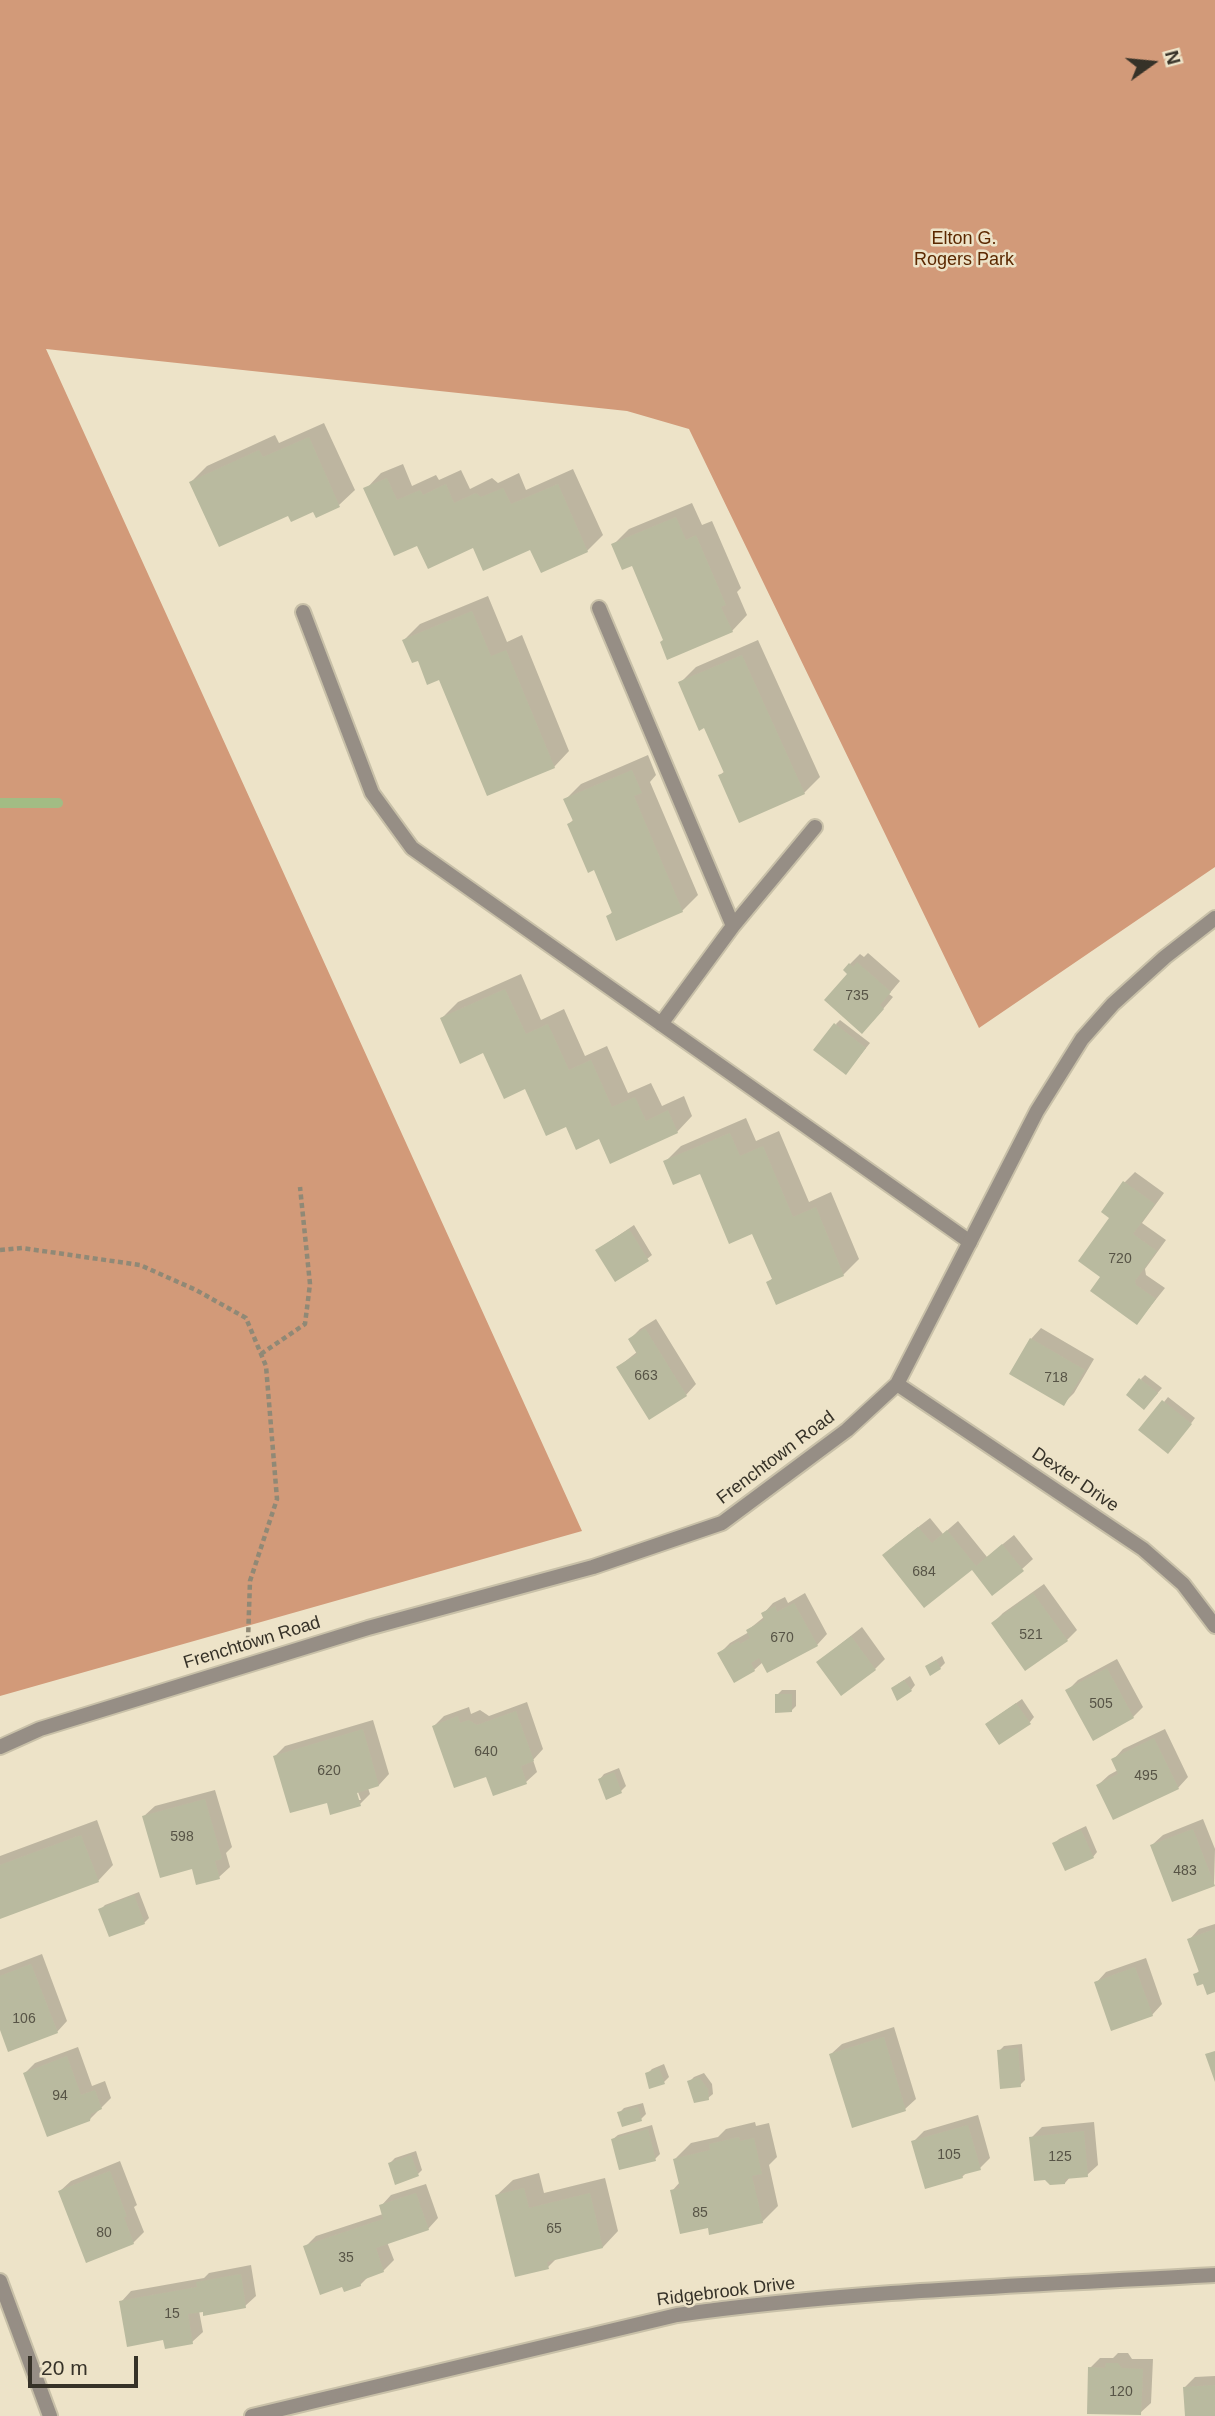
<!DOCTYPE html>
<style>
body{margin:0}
#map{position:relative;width:1215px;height:2416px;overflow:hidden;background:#ede3c8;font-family:Helvetica,sans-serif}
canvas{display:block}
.north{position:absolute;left:1117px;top:28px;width:70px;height:70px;-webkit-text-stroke:5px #ede3c8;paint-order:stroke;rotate:75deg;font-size:19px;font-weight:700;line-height:28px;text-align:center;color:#363228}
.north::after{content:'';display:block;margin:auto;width:24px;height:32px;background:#363228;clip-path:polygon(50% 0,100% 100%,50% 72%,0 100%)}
.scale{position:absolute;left:28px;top:2356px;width:110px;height:32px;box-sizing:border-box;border:4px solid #363228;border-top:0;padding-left:9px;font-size:21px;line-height:24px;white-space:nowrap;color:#363228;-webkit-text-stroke:5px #ede3c8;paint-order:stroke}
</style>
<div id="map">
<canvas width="1215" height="2416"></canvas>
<div class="north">N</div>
<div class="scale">20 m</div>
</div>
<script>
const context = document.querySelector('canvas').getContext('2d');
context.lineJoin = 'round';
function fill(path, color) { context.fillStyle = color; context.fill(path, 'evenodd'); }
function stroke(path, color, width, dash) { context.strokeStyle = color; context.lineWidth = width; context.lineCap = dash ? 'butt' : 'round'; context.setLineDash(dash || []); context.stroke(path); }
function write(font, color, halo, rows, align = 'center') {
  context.font = font + ' Helvetica,sans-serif'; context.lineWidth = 5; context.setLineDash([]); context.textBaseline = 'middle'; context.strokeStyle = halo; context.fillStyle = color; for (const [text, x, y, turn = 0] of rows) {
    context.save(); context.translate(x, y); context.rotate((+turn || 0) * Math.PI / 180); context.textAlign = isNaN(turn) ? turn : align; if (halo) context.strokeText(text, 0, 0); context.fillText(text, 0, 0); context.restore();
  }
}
const forest = new Path2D(`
 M0 0H1215V867L979 1028 689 429 627 411 46 349 582 1531 0 1696Z`);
const shadow = new Path2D(`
 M324 423 355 490 339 505 289 514 191 482 207 466 275 435 279 443Z
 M403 464 412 486 436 475 439 480 461 470 470 489 492 478 498 483 519 473 526 490 573 469 603 535 587 551 418 543 366 489 381 473Z
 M692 503 702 525 712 521 741 588 737 592 747 615 732 631 633 563 613 545 629 529Z
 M488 596 507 642 522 635 569 751 554 767 440 678 419 659 404 640 420 624Z
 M758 640 820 777 804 793 720 775 725 771 705 726 680 683 696 667Z
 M648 755 656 775 650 782 698 895 682 911 608 917 613 911 595 868 569 824 574 819 565 800 581 784Z
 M868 953 900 981 889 994 893 997 873 1021 850 974V964L860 954 864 957Z
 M521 974 541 1020 564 1009 585 1056 607 1046 628 1093 651 1083 662 1106 684 1096 692 1116 677 1132 600 1137 567 1125 526 1086 442 1018 458 1002Z
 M840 1020 870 1043 850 1068 836 1024Z
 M746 1118 756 1141 779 1131 809 1202 831 1192 859 1259 843 1275 769 1282 773 1278 753 1231 701 1172 665 1162 681 1146Z
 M1135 1172 1164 1193 1142 1223 1166 1240 1145 1269 1146 1275 1165 1288 1137 1323 1103 1276 1124 1183Z
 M634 1225 652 1255 647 1259 597 1250Z
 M656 1319 696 1384 686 1395 618 1367 637 1352 630 1339 640 1329Z
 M1041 1328 1094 1359 1074 1393 1064 1403 1031 1339Z
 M1145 1375 1162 1388 1149 1403 1141 1379Z
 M1168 1397 1195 1418 1173 1447 1164 1402Z
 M930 1518 943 1534 958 1521 987 1557 1014 1535 1033 1559 1022 1569 972 1568 895 1545Z
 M1044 1584 1077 1630 1067 1640 993 1623 1003 1613Z
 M805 1593 827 1634 817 1645 763 1662 754 1670 720 1653 730 1643 749 1632 748 1630 764 1617 763 1614 773 1603 785 1597 788 1603Z
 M862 1627 885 1659 875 1669 818 1662Z
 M942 1656 945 1663 940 1668 927 1666Z
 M1117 1659 1143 1707 1133 1717 1067 1691 1078 1680Z
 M910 1676 915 1685 911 1690 898 1684Z
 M782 1690H796V1706L792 1710 777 1695Z
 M1022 1699 1034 1717 1030 1722 992 1720Z
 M527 1702 543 1749 533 1760 537 1772 526 1782 487 1775 434 1726 444 1716 469 1707 471 1714 480 1710 489 1716Z
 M373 1720 389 1774 379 1785 368 1788 370 1794 360 1804 328 1800 275 1756 285 1746ZM355 1784 361 1800H357Z
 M1165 1729 1188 1777 1178 1788 1098 1785 1109 1775 1118 1770 1113 1760 1123 1749Z
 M619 1768 626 1786 621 1791 600 1779 604 1774Z
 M215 1790 232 1847 226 1853 230 1867 219 1877 193 1867 144 1816 155 1806Z
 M1203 1819 1215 1849 1214 1884 1152 1845 1163 1835Z
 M97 1820 113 1865 98 1881 0 1917V1856Z
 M1086 1826 1097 1852 1093 1857 1054 1844 1059 1839Z
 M139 1892 149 1918 144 1923 100 1910 105 1905Z
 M1215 1924V1990L1195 1975 1200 1970 1189 1940 1199 1929Z
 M42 1954 67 2021 57 2032 0 2026V1970Z
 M1146 1958 1162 2004 1152 2015 1096 1983 1106 1972Z
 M894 2027 916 2099 905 2109 831 2054 842 2044Z
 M1022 2044 1025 2080 1020 2085 999 2051 1004 2046Z
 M78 2047 92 2086 105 2081 111 2098 89 2120 25 2073 35 2063Z
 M664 2064 669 2077 664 2082 650 2087 647 2074 652 2069Z
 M704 2073 712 2084 713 2094 708 2098 689 2082 694 2077Z
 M643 2103 646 2114 641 2119 619 2113 624 2108Z
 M978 2115 990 2158 980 2168 967 2172 962 2177 913 2142 924 2131Z
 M755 2122 756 2126 769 2123 777 2157 769 2165 778 2206 762 2222 709 2226 672 2191 680 2182 675 2159 691 2143 718 2137 726 2129Z
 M1094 2122 1098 2165 1087 2175 1071 2176 1065 2183 1031 2138 1042 2127Z
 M652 2125 660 2154 655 2159 613 2139 618 2135Z
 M416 2151 422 2170 418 2174 390 2163 395 2158Z
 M120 2161 137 2205 134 2207 144 2232 133 2243 60 2191 71 2181Z
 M539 2173 544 2193 605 2178 618 2231 603 2247 557 2258 548 2267 497 2195 513 2180Z
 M426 2184 438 2218 428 2229 387 2242 394 2260 383 2271 369 2276 360 2285 343 2284 305 2247 316 2236 383 2214 381 2206 391 2195Z
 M251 2265 256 2296 245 2306 199 2311 203 2332 192 2342 165 2338 121 2302 131 2291 204 2278 209 2273Z
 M1118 2353H1128L1132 2359H1153L1151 2403 1140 2413 1090 2368 1100 2358H1113Z
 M1215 2376V2416H1186L1185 2387 1195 2377Z`);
const stream = new Path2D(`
 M0 803H58`);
const building = new Path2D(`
 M309 437 340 507 316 518 313 512 291 522 288 516 219 547 189 482 259 450 263 457Z
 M387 478 397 500 420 490 423 495 446 484 454 503 476 493 481 497 503 488 511 504 558 484 588 552 541 573 530 550 483 571 473 548 428 569 417 546 394 556 363 488Z
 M676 517 686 540 696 535 726 605 721 607 733 632 667 660 660 642 663 640 632 566 622 570 611 544Z
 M472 611 491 656 506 650 555 768 487 796 439 680 427 685 418 661 412 663 402 640Z
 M742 655 805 794 739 823 718 775 724 773 704 728 699 731 678 682Z
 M632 770 642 793 634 796 683 912 616 941 606 916 612 913 594 870 588 873 567 824 573 821 563 799Z
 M857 962 891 992 880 1005 884 1009 862 1034 824 1000 847 974 843 970 849 963 853 967Z
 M505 989 526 1034 548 1024 569 1070 591 1060 612 1107 635 1097 646 1121 668 1110 678 1133 610 1164 599 1139 576 1150 566 1127 546 1136 525 1089 504 1099 483 1053 460 1064 440 1018Z
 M834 1023 866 1048 846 1075 813 1050Z
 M730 1133 740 1156 763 1146 793 1217 816 1207 844 1276 776 1305 766 1282 772 1279 752 1234 729 1244 700 1174 673 1185 663 1161Z
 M1123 1181 1155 1204 1133 1234 1157 1251 1135 1281 1136 1285 1156 1299 1137 1325 1090 1291 1100 1277 1078 1261 1109 1218 1101 1212Z
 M629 1229 649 1261 615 1282 595 1250Z
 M645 1328 687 1396 649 1420 616 1367 637 1354 628 1339Z
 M1030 1338 1085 1370 1064 1406 1009 1374Z
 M1139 1378 1158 1393 1144 1410 1126 1395Z
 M1162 1400 1192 1424 1168 1454 1138 1430Z
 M918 1527 932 1543 947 1530 976 1566 1002 1544 1024 1571 992 1596 972 1570 924 1608 882 1555Z
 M1033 1593 1068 1641 1025 1671 991 1623Z
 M794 1603 818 1646 767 1673 759 1658 751 1663 755 1671 734 1683 717 1653 739 1641 740 1644 750 1638 746 1630 764 1620 761 1613 775 1606 777 1612Z
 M851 1636 876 1670 841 1696 816 1662Z
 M936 1660 941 1669 930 1676 925 1666Z
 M1107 1668 1134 1718 1093 1741 1065 1690Z
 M904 1680 912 1691 897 1701 891 1688Z
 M775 1694H792V1712L775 1713Z
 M1016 1703 1031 1724 999 1745 985 1724Z
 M516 1711 534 1761 521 1766 527 1784 493 1796 486 1777 454 1788 432 1726 458 1716 460 1723 469 1720 477 1725Z
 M363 1729 379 1786 357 1793 361 1806 330 1815 327 1803 290 1813 273 1756Z
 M1154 1738 1179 1789 1113 1820 1096 1785 1118 1774 1111 1759Z
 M614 1772 622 1793 606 1800 598 1779Z
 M205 1799 222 1859 215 1861 220 1879 196 1885 192 1869 160 1878 142 1816Z
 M1193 1829 1215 1886 1172 1902 1150 1845Z
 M1081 1830 1094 1858 1065 1871 1052 1843Z
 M81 1835 99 1882 0 1919V1865Z
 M134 1895 145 1924 109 1937 98 1909Z
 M1215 1929V1992L1207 1995 1203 1984 1197 1986 1193 1974 1199 1972 1187 1939Z
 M31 1964 58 2033 8 2052 0 2030V1976Z
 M1135 1967 1153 2016 1111 2031 1094 1982Z
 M884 2037 906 2111 852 2128 829 2054Z
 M1018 2048 1021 2087 1000 2089 997 2050Z
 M1215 2051V2082L1205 2054Z
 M67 2056 81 2095 95 2090 102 2109 91 2114 90 2121 47 2137 23 2073Z
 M659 2068 665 2084 649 2089 645 2073Z
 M699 2077 708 2089 709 2100 694 2103 687 2081Z
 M638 2107 642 2121 622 2127 617 2112Z
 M968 2125 981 2170 962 2175 963 2178 925 2189 911 2141Z
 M648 2129 656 2161 619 2170 611 2139Z
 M1084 2131 1088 2177 1065 2179V2184L1050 2185 1045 2180 1034 2181 1029 2137Z
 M739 2137 740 2141 754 2138 762 2174 752 2176 763 2223 709 2235 708 2228 680 2234 670 2190 680 2188 673 2159 710 2150 709 2144Z
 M411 2155 419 2176 395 2185 388 2163Z
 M110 2171 127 2217H124L134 2244 86 2263 58 2191Z
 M524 2188 529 2208 590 2193 603 2248 547 2262 549 2269 515 2277 495 2195Z
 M416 2193 429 2230 376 2248 384 2272 360 2281 361 2286 344 2292 342 2287 320 2295 303 2246 383 2219 379 2205Z
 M241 2274 246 2308 203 2316V2312L188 2314 193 2344 165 2349 163 2340 127 2347 119 2301 197 2287 196 2282Z
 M1106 2363H1118L1122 2368 1143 2369 1141 2415 1087 2414 1088 2367 1105 2368Z
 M1215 2385V2416H1185L1183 2387Z`);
const path = new Path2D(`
 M0 1250 22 1248 140 1265 196 1290 246 1318 266 1366 277 1499 250 1581 248 1640
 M261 1354 305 1324 310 1284 300 1187`);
const lane = new Path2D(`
 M599 608 733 926
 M303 612 372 793 412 848 970 1242
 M661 1024 733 926 815 827`);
const street = new Path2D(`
 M897 1384 1143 1549 1183 1584 1215 1626
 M0 1747 40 1729 368 1628 593 1567 722 1523 847 1430 897 1384 1037 1111 1082 1039 1113 1004 1165 957 1215 918
 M0 2281 50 2416
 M252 2416 677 2315C855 2290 1036 2285 1215 2275`);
const numberNames = [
 ["735",857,996],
 ["720",1120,1259],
 ["663",646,1376],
 ["718",1056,1378],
 ["684",924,1572],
 ["521",1031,1635],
 ["670",782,1638],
 ["505",1101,1704],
 ["640",486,1752],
 ["620",329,1771],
 ["495",1146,1776],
 ["598",182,1837],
 ["483",1185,1871],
 ["106",24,2019],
 ["94",60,2096],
 ["105",949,2155],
 ["125",1060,2157],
 ["85",700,2213],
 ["65",554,2229],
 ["80",104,2233],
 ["35",346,2258],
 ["15",172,2314],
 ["120",1121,2392]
];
const parkNames = [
 ["Elton G.",964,239],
 ["Rogers Park",964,260]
];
const streetNames = [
 ["Frenchtown Road",776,1458,-37],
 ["Dexter Drive",1075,1480,34],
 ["Frenchtown Road",252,1643,-17],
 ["Ridgebrook Drive",726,2292,-7]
];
fill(forest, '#d29a79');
fill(shadow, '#0003');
stroke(stream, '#a2bc84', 10);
fill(building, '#b9ba9f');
stroke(lane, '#c8c0a8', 18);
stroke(street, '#c8c0a8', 18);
stroke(path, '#908976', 4.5, [5, 3.5]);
stroke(lane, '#968e85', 14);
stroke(street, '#968e85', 14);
write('14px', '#575446', null, numberNames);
write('18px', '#5b2800', '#ede3c8', parkNames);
write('18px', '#363228', '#ede3c8', streetNames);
</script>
